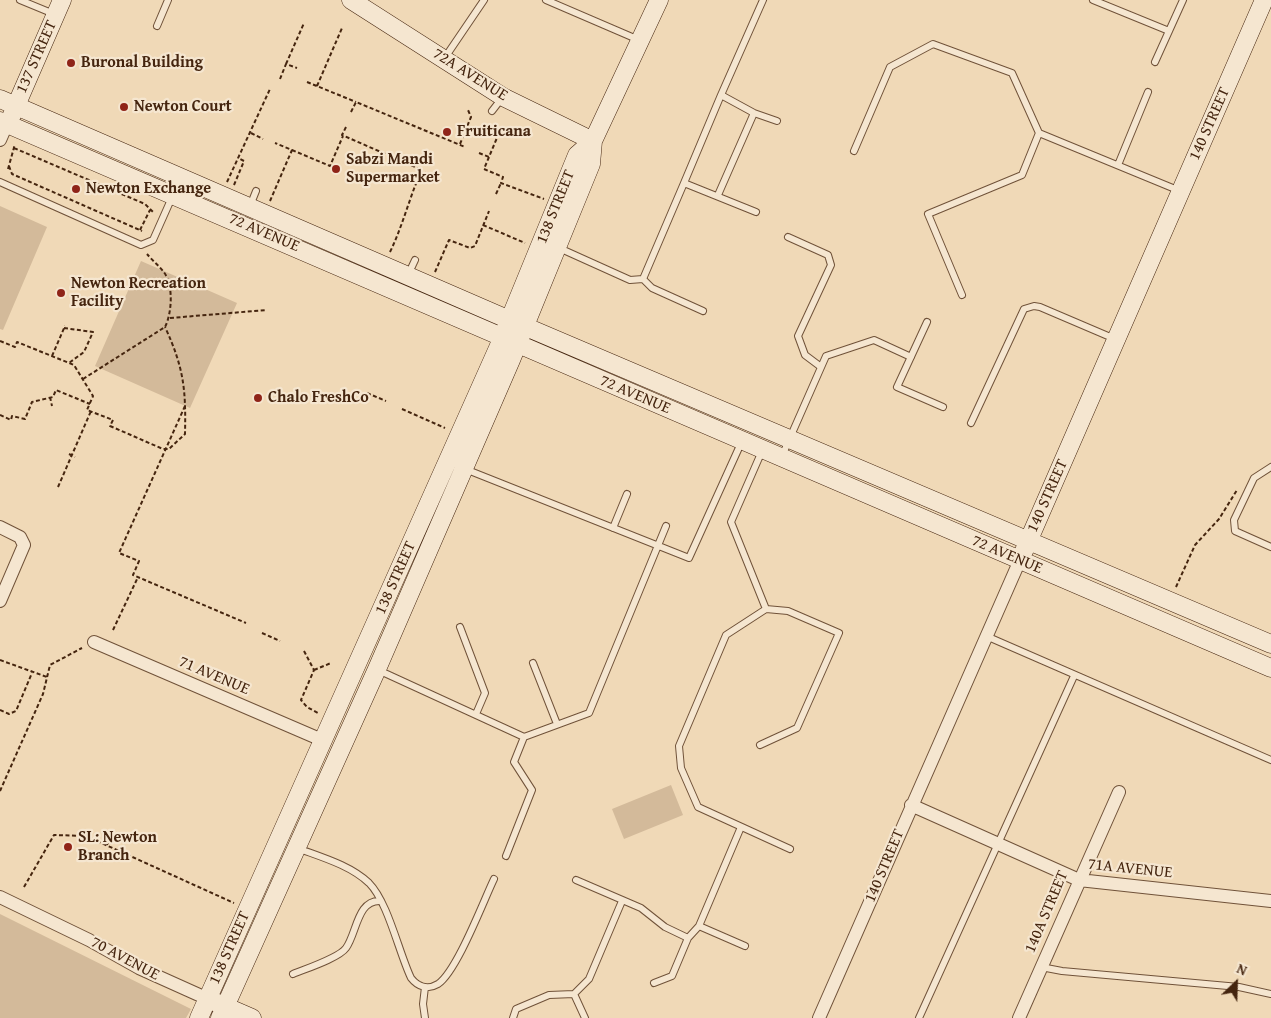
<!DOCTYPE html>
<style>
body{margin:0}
#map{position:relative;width:1271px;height:1018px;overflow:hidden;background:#f0d9b7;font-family:"Gentium Book Plus",serif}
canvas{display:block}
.north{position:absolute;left:1211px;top:958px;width:50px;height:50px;-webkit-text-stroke:4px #f5e6d0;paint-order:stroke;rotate:24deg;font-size:14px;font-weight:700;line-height:20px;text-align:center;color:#45250f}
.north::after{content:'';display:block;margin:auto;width:18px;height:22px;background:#45250f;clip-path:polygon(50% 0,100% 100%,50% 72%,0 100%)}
</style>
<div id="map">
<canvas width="1271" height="1018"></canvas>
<div class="north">N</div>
</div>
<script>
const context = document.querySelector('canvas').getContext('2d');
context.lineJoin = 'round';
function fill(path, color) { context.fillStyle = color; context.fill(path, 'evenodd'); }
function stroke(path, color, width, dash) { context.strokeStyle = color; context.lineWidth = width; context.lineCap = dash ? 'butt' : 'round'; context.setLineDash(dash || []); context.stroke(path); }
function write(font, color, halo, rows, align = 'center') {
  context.font = font + ' "Gentium Book Plus",serif'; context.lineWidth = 4.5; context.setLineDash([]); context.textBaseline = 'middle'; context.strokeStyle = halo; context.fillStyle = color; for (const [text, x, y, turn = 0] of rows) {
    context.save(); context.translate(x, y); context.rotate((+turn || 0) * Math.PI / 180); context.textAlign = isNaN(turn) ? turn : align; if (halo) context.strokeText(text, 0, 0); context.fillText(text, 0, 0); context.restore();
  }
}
const green = new Path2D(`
 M0 206 47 227 3 330 0 329Z
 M141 261 237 303 190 408 95 366Z
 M671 785 683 815 624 839 612 809Z
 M0 914 191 1009 186 1018H0Z`);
const path = new Path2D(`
 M286 64 304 23
 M280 79 286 64 297 68
 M307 82 356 102
 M317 86 342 28
 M351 112 356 102 465 147
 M346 127 342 135 422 170 421 171
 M251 133 263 139
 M499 133 484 169 503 177 501 183 544 199
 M460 144 471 117 468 110
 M14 148 145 204 153 212
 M292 150 330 166 343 136
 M479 153 489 157
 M9 166 12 174 142 231
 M8 169 15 144
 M227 182 270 89
 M234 185 244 161 238 158
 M496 194 501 183
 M270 201 292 150 275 143
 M483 225 525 243
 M140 230 150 210
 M390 252C403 225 409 199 421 171L434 177
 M435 272 449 240 470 248 475 246 489 211
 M170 318 267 310
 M64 328 93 332 84 352 69 363
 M0 341 15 347 17 342 74 365 93 396 87 410 113 420 110 426 163 449H169L185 434C186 390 184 368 165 327
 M52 356 65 326
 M83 379 165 327C172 313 174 284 163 271 158 265 152 260 147 254
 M367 393 386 401
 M50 397 52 406
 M185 406 119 553 139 561 133 575 246 623
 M402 409 445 428
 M0 415 11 420 12 416 25 419 32 402 53 397 56 390 90 404
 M69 454 75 457
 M58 487 91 411
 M1176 587 1195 545 1219 519 1237 490
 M113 630 138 577
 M262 633 280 641
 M304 651 314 670 301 700 307 707 318 713
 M0 660 47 677
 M314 670 331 663
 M0 710 9 714 16 711 32 673
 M0 791 43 694 50 665 82 648
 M107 845 111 834
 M24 887 54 835 86 836 234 903`);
const lane = new Path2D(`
 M20 0 54 14
 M546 0 639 40
 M763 0 721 95 754 113 777 121
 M1093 0 1169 31
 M157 26 168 0
 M444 59 484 0
 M1155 62 1183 0
 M492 111 502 98
 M854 151 890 67 933 44 1012 73 1039 133
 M1118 165 1148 92
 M0 182 141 245 153 240 173 195
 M684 183 721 95
 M718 195 754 113
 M250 206 256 191
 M788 237 828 255 831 265 798 336 805 355 821 367
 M559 248 630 280 643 279
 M408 275 415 260
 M962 295 928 214 1022 175 1039 133 1180 191
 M703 311 652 288 643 279 684 183 756 212
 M927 322 897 387 943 407
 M971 423 1024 309 1034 306 1040 307 1115 339
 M782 456 826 356 874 340 911 357
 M1271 467 1254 478 1234 520 1235 531 1271 547
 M465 469 689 558 742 441
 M613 528 627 494
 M766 609 726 635 679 746 681 768 698 807 790 849
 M460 627 485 693 476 714
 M986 636 1271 760
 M533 663 557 724
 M378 670 524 737 589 713 666 526
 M760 745 797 728 839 633 788 611 766 609 731 522 762 451
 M297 848C321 857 350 865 369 883 388 902 399 953 411 978 418 987 428 990 438 984 457 971 483 902 494 879
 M506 856 532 790 514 762 524 737
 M576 880 641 908 665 927 688 938
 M699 926 745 946
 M1041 967 1062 971 1239 987 1271 994
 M293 974C305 969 339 958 346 948 357 933 357 899 381 901
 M654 983 672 976 688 938 699 926 741 827
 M425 987 423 1004 425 1018
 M574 994 585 1018
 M513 1018 516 1009 549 995 574 994 589 979 622 901
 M919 1018 1074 676`);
const street = new Path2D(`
 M0 140 7 124
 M0 527 20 537 24 545 0 601
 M94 642 322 740
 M911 805 1079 880 1271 901
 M0 897 89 940 139 968 208 999
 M819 1018 1020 560
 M1019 1018 1119 792`);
const secondary = new Path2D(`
 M351 0 503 97 593 141
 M0 99 498 315 1271 644
 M12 115 62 0
 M0 121C425 301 847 487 1271 668
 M1024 551 1264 0
 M215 1002 252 1018
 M199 1018 498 348 577 155 593 141
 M220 1018 377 669 511 360 591 164 593 141 659 0`);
const markers = [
 [71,63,5,"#8f2418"],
 [124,107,5,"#8f2418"],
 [447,132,5,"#8f2418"],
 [336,169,5,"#8f2418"],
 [76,189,5,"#8f2418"],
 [61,293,5,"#8f2418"],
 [258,398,5,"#8f2418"],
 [68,847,5,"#8f2418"]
];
const streetNames = [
 ["137 STREET",37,57,-66],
 ["72A AVENUE",470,75,32],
 ["140 STREET",1210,124,-66],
 ["138 STREET",556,207,-68],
 ["72 AVENUE",264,233,23],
 ["72 AVENUE",635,395,23],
 ["140 STREET",1048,496,-66],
 ["72 AVENUE",1007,555,23],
 ["138 STREET",396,578,-66],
 ["71 AVENUE",214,676,23],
 ["140 STREET",885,866,-67],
 ["71A AVENUE",1130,869,6],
 ["140A STREET",1047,912,-67],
 ["138 STREET",230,948,-66],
 ["70 AVENUE",125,959,28]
];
const poiNames = [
 ["Buronal Building",81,63],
 ["Newton Court",134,107],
 ["Fruiticana",457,132],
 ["Sabzi Mandi",346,160],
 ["Supermarket",346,178],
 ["Newton Exchange",86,189],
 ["Newton Recreation",71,284],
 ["Facility",71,302],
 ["Chalo FreshCo",268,398],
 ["SL: Newton",78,838],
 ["Branch",78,856]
];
fill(green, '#d3ba9a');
stroke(lane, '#705239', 8);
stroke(street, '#705239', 14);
stroke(secondary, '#45250f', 19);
stroke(path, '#45250f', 2, [4, 2.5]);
stroke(lane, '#f5e6d0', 6);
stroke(street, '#f5e6d0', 12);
stroke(secondary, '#f5e6d0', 18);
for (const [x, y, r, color] of markers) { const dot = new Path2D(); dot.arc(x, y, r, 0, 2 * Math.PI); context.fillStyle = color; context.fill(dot); stroke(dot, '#f5e6d0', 2); }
write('16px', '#45250f', '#f5e6d0', streetNames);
write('bold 16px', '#45250f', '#f5e6d0', poiNames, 'left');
</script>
